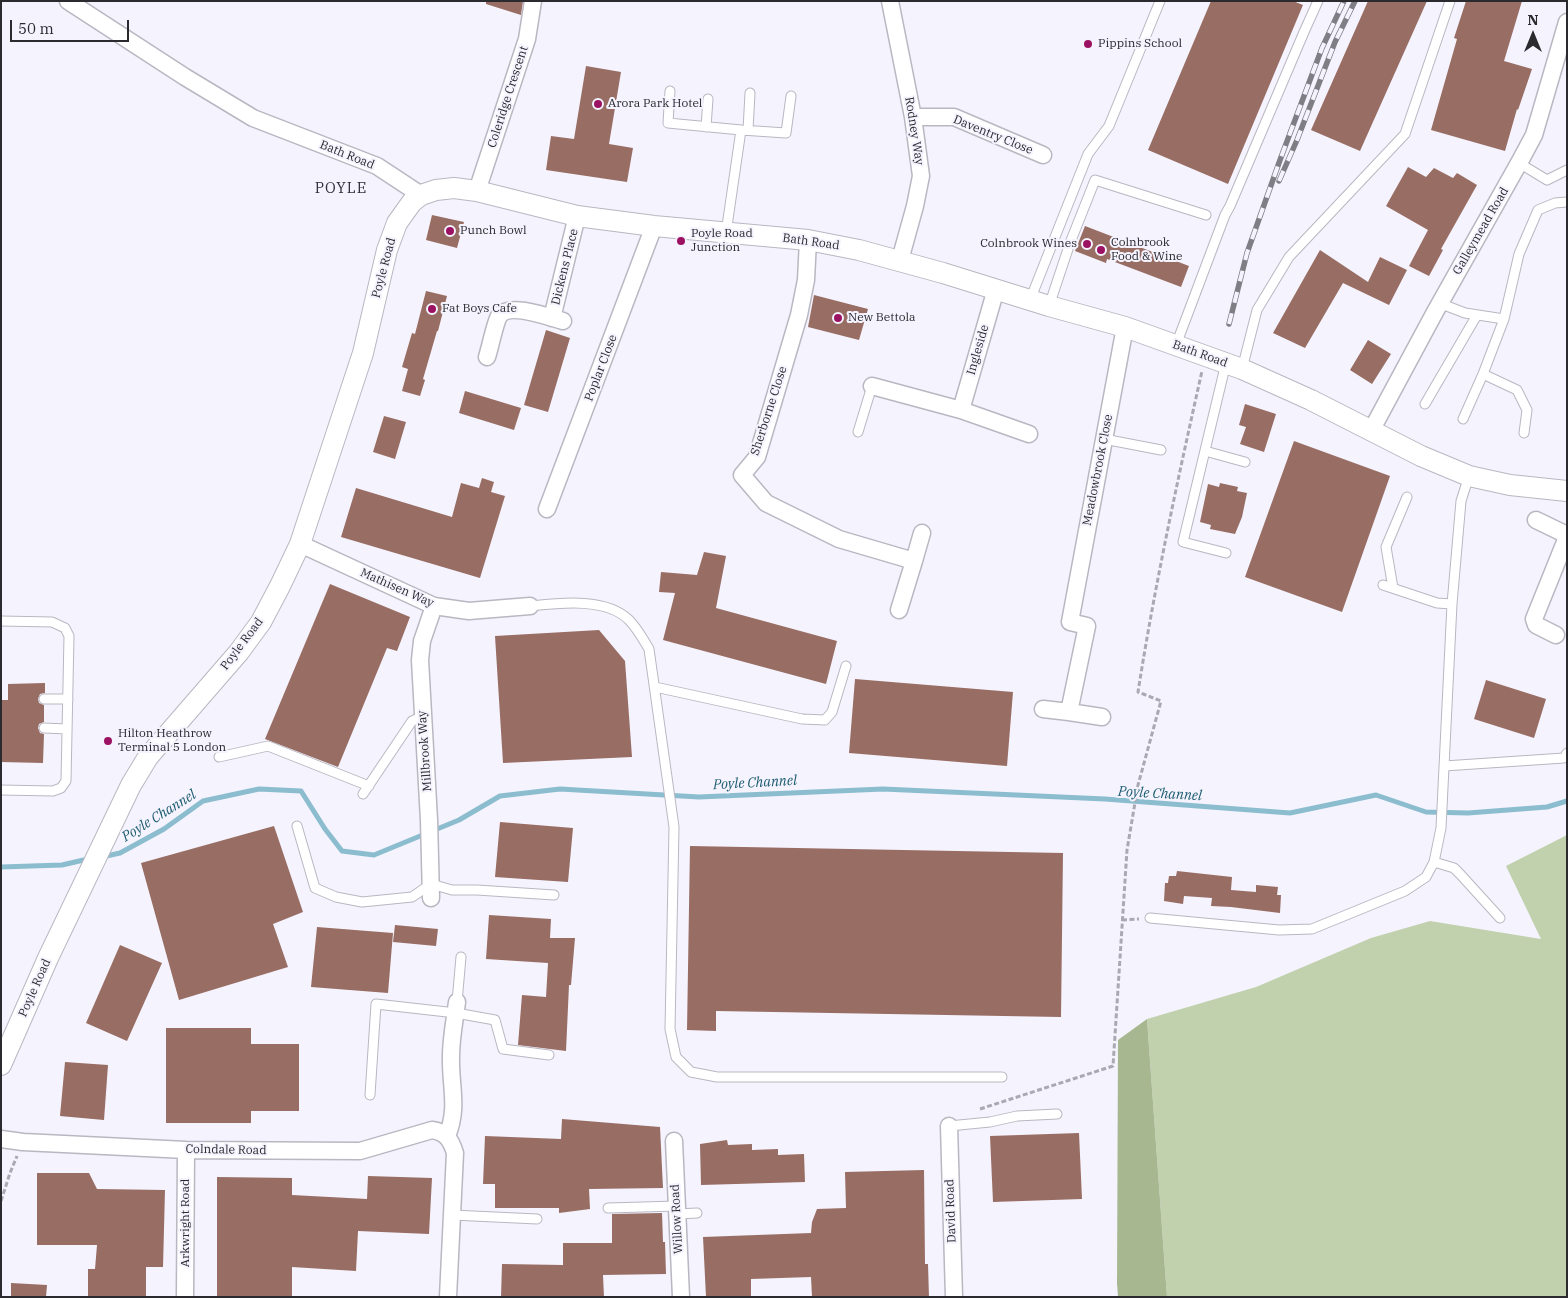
<!DOCTYPE html>
<style>
body{margin:0}
#map{position:relative;width:1568px;height:1298px;overflow:hidden;background:#f5f3fe;font-family:"IBM Plex Serif",serif}
canvas{display:block}
.frame{position:absolute;inset:0;border:2px solid #2b2a2e;pointer-events:none}
.north{position:absolute;left:1508px;top:10px;width:50px;height:50px;-webkit-text-stroke:4px #f5f3fe;paint-order:stroke;rotate:0deg;font-size:14px;font-weight:700;line-height:20px;text-align:center;color:#2b2a2e}
.north::after{content:'';display:block;margin:auto;width:18px;height:22px;background:#2b2a2e;clip-path:polygon(50% 0,100% 100%,50% 72%,0 100%)}
.scale{position:absolute;left:10px;top:20px;width:119px;height:22px;box-sizing:border-box;border:2px solid #2b2a2e;border-top:0;padding-left:6px;font-size:15px;line-height:18px;white-space:nowrap;color:#2b2a2e;-webkit-text-stroke:4px #f5f3fe;paint-order:stroke}
</style>
<div id="map">
<canvas width="1568" height="1298"></canvas>
<div class="frame"></div>
<div class="north">N</div>
<div class="scale">50 m</div>
</div>
<script>
const context = document.querySelector('canvas').getContext('2d');
context.lineJoin = 'round';
function fill(path, color) { context.fillStyle = color; context.fill(path, 'evenodd'); }
function stroke(path, color, width, dash) { context.strokeStyle = color; context.lineWidth = width; context.lineCap = dash ? 'butt' : 'round'; context.setLineDash(dash || []); context.stroke(path); }
function write(font, color, halo, rows, align = 'center') {
  context.font = font + ' "IBM Plex Serif",serif'; context.lineWidth = 4; context.setLineDash([]); context.textBaseline = 'middle'; context.strokeStyle = halo; context.fillStyle = color; for (const [text, x, y, turn = 0] of rows) {
    context.save(); context.translate(x, y); context.rotate((+turn || 0) * Math.PI / 180); context.textAlign = isNaN(turn) ? turn : align; if (halo) context.strokeText(text, 0, 0); context.fillText(text, 0, 0); context.restore();
  }
}
const green = new Path2D(`
 M1567 835V1297H1167L1147 1019 1256 987 1371 938 1430 921 1541 939 1506 866Z`);
const forest = new Path2D(`
 M1147 1019 1167 1297H1118L1117 1283 1118 1040Z`);
const stream = new Path2D(`
 M102 857 120 853 164 829 203 801 259 789 301 791 325 829 342 851 374 855 459 820 500 796 560 789 699 797 883 789 1105 799 1290 813 1376 795 1426 812 1468 813 1547 807 1567 801
 M1 867 62 865 88 859`);
const building = new Path2D(`
 M486 1H523L521 15 486 4Z
 M1211 1H1293L1303 5 1228 184 1148 150Z
 M1368 1H1427L1360 151 1311 130Z
 M1466 1H1522L1504 61 1532 69 1518 110 1517 109 1505 151 1431 130 1457 39 1454 38Z
 M586 66 621 72 609 144 633 148 627 182 546 170 551 136 574 139Z
 M1408 167 1426 177 1434 168 1453 178 1457 173 1477 185 1441 249 1443 250 1429 276 1409 266 1428 230 1386 206Z
 M432 215 464 222 457 248 426 240Z
 M1085 226 1189 266 1181 287 1107 259 1106 263 1075 251Z
 M1320 250 1368 282 1380 257 1407 270 1389 305 1343 283 1305 348 1273 333Z
 M426 291 447 296 438 331H437L423 379 425 380 420 396 402 391 408 369 402 367 412 333 415 334Z
 M814 295 868 309 859 340 808 327Z
 M546 330 570 338 548 412 524 405Z
 M1368 340 1391 354 1372 384 1350 370Z
 M465 391 521 408 514 430 459 413Z
 M1245 404 1276 414 1264 452 1240 444 1246 427 1239 425Z
 M384 416 406 422 395 459 373 452Z
 M1294 441 1390 476 1342 612 1245 577Z
 M482 478 494 482 491 492 505 496 480 578 341 537 356 488 452 517 461 483 479 488Z
 M1220 483 1238 487 1237 491 1247 493 1242 517 1235 534 1210 529 1211 525 1200 522 1208 484 1219 487Z
 M704 552 726 556 716 608 837 641 826 684 663 640 675 593 659 592 661 572 697 575Z
 M330 584 410 617 397 651 387 648 338 767 265 739Z
 M599 630 625 661 632 757 503 763 495 636Z
 M855 679 1013 692 1007 766 849 753Z
 M1486 680 1546 699 1534 738 1474 719Z
 M45 683V693L40 694 38 699 39 703 44 705V722L39 724 38 728 40 733 44 734 43 763 1 762V700H8V684Z
 M500 822 573 828 568 882 495 877Z
 M274 826 303 912 273 924 288 967 179 1000 141 863Z
 M690 846 1063 853 1061 1017 716 1011V1031L687 1030Z
 M1177 871 1232 877 1231 890 1256 892V885L1278 887 1277 895H1281L1280 913 1231 907 1211 906 1212 898 1184 896 1183 904 1164 901 1165 883H1168L1169 876H1176Z
 M489 915 551 919 550 938H575L571 985H569L566 1051 518 1045 522 995 546 997 548 963 486 959Z
 M395 925 438 929 436 946 393 942Z
 M317 927 393 933 388 993 311 987Z
 M120 945 162 963 127 1041 86 1023Z
 M166 1028H251V1044H299V1111H251V1123H166Z
 M65 1062 108 1065 104 1120 60 1116Z
 M562 1119 660 1127 663 1188 589 1189 590 1209 559 1213V1208H495V1184H483L485 1136 561 1139Z
 M1079 1133 1082 1199 993 1202 990 1136Z
 M727 1140 728 1145 752 1144V1150L778 1149V1155L804 1154 805 1182 701 1185 700 1144Z
 M924 1170 925 1264H928L929 1297H812L811 1277 751 1279V1297H706L703 1237 811 1233 812 1222 817 1209 846 1208 845 1172Z
 M37 1173H89L97 1189 165 1190 163 1267H146V1297H88V1269H95L97 1245H37Z
 M368 1176 432 1178 429 1234 358 1231 356 1271 292 1267V1297H217V1177L292 1178V1195L367 1199Z
 M662 1213 663 1242H665L666 1274 603 1275 604 1297H501L502 1264 563 1265V1243H612V1214Z
 M11 1283 47 1285 46 1297H11Z`);
const path = new Path2D(`
 M1122 920 1139 919
 M980 1109 1113 1066 1127 850 1138 785 1161 701 1138 692C1155 584 1178 478 1202 371
 M1 1201 10 1173 17 1156`);
const service = new Path2D(`
 M670 91 668 123 741 130 726 233
 M706 127 708 99
 M741 130 786 133 791 96
 M748 130 750 93
 M1519 163 1547 180 1567 170
 M1030 300 1088 154 1109 126 1160 1
 M1439 303 1465 313 1504 319
 M1049 306 1070 243 1095 180 1206 215
 M1176 345 1225 215 1230 206 1304 32 1318 1
 M1226 363 1183 542 1226 553
 M1242 369 1257 310 1289 257 1405 134 1450 1
 M1483 374 1517 390 1527 410 1524 433
 M1425 404 1477 315
 M1463 419 1483 374 1504 319 1519 254 1538 210 1555 203 1567 202
 M858 432 872 386
 M1104 439 1161 450
 M1205 451 1245 462
 M1383 585 1437 603 1452 604
 M1393 588 1386 547 1407 497
 M530 606C559 603 606 597 629 620 637 628 643 639 649 649L674 827 670 1029 676 1057 691 1072 717 1077H1002
 M1 621 52 622 65 628 69 636 66 781 61 788 53 791 1 790
 M655 687 802 719 825 720 832 712 846 666
 M44 699H68
 M44 728 67 729
 M219 757 268 746 369 786
 M1444 766 1564 758 1567 753
 M363 794 412 721 423 716
 M297 826 315 888 336 897 362 902 412 897 431 884 452 890H477L554 895
 M1434 862 1454 868 1460 874 1500 918
 M1150 918 1279 930 1312 929 1405 891 1426 877 1434 862 1441 828 1452 604 1461 501 1469 476
 M457 1002 461 957
 M370 1095 376 1004 456 1013 495 1020 503 1049 549 1055
 M949 1126 990 1122 1017 1116 1057 1114
 M608 1208 677 1206
 M677 1214 697 1213
 M452 1215 537 1219`);
const minor = new Path2D(`
 M68 1 185 77 253 118 377 166 421 195
 M890 1 913 117 921 176 915 206 900 260
 M913 117H954L1043 155
 M477 191 527 39 533 1
 M808 240 806 280 799 315 757 457 742 475 766 503 839 539 914 561 899 610
 M996 289 961 410 1029 434
 M552 318 577 216
 M487 357C490 348 495 323 499 316 509 302 549 317 563 321
 M872 386 961 410
 M1371 431 1435 312 1519 163 1534 135 1567 22
 M547 509 654 226
 M1536 520 1567 535
 M300 544 434 606 469 611 530 606
 M914 561 922 533
 M1556 635 1536 625 1534 619 1567 537
 M1043 709 1069 712 1087 626 1070 622 1125 327
 M1069 712 1102 717
 M431 898 429 820 420 660 422 641 434 606
 M949 1126 954 1297
 M447 1136C459 1107 450 1086 451 1056 451 1038 455 1019 457 1002
 M1 1139 23 1142 186 1150 360 1151 432 1130C446 1132 451 1140 455 1153L448 1297
 M674 1141 681 1297
 M185 1297 186 1150`);
const tertiary = new Path2D(`
 M1 1065 48 958 131 785 148 757 239 652 261 622 280 586 300 544 363 353 387 250 397 223 412 202 421 195 436 190 454 188 477 191 577 216 654 226 808 240 859 250 943 273 1049 306 1125 327 1242 369 1311 400 1421 456 1469 476 1510 485 1567 491`);
const rail = new Path2D(`
 M1279 181 1297 140 1335 42 1355 1
 M1229 324 1247 253 1280 160 1322 48 1344 1`);
const markers = [
 [1088,44,5,"#9c1262"],
 [598,104,5,"#9c1262"],
 [450,231,5,"#9c1262"],
 [681,241,5,"#9c1262"],
 [1087,244,5,"#9c1262"],
 [1101,250,5,"#9c1262"],
 [432,309,5,"#9c1262"],
 [838,318,5,"#9c1262"],
 [108,741,5,"#9c1262"]
];
const poiNames = [
 ["Pippins School",1098,44],
 ["Arora Park Hotel",608,104],
 ["Punch Bowl",460,231],
 ["Poyle Road",691,234],
 ["Junction",691,248],
 ["Colnbrook",1111,243],
 ["Food & Wine",1111,257],
 ["Colnbrook Wines",1077,244,"right"],
 ["Fat Boys Cafe",442,309],
 ["New Bettola",848,318],
 ["Hilton Heathrow",118,734],
 ["Terminal 5 London",118,748]
];
const streetNames = [
 ["Coleridge Crescent",508,97,-72],
 ["Rodney Way",914,131,81],
 ["Daventry Close",993,135,22],
 ["Bath Road",347,155,22],
 ["Galleymead Road",1481,231,-60],
 ["Bath Road",811,242,8],
 ["Dickens Place",565,267,-76],
 ["Poyle Road",384,268,-75],
 ["Ingleside",978,350,-74],
 ["Bath Road",1200,354,20],
 ["Poplar Close",601,368,-69],
 ["Sherborne Close",769,411,-72],
 ["Meadowbrook Close",1098,470,-79],
 ["Mathisen Way",397,588,24],
 ["Poyle Road",242,644,-53],
 ["Millbrook Way",425,751,-94],
 ["Poyle Road",35,988,-66],
 ["Colndale Road",226,1150,1],
 ["David Road",951,1211,-92],
 ["Willow Road",677,1219,-93],
 ["Arkwright Road",186,1223,-90]
];
const waterNames = [
 ["Poyle Channel",755,783,-3],
 ["Poyle Channel",1160,794,3],
 ["Poyle Channel",159,816,-32]
];
const quarterNames = [
 ["POYLE",341,189]
];
fill(green, '#c2d1ad');
fill(forest, '#a7b890');
stroke(stream, '#8bbdcf', 5);
fill(building, '#986d63');
stroke(service, '#b9b7c1', 11);
stroke(minor, '#b9b7c1', 19);
stroke(tertiary, '#b9b7c1', 22);
stroke(path, '#aaa9b1', 3, [5, 2.5]);
stroke(service, '#fff', 9);
stroke(minor, '#fff', 16);
stroke(tertiary, '#fff', 20);
stroke(rail, '#807e85', 5.5);
stroke(rail, '#f5f3fe', 4, [11]);
for (const [x, y, r, color] of markers) { const dot = new Path2D(); dot.arc(x, y, r, 0, 2 * Math.PI); context.fillStyle = color; context.fill(dot); stroke(dot, '#f5f3fe', 2); }
write('12px', '#2b2a2e', '#f5f3fe', poiNames, 'left');
write('12px', '#2b2a2e', '#f5f3fe', streetNames);
write('italic 14px', '#1b5b6f', '#f5f3fe', waterNames);
context.letterSpacing = '1px';
write('15px', '#313038', '#f5f3fe', quarterNames);
context.letterSpacing = '0px';
</script>
